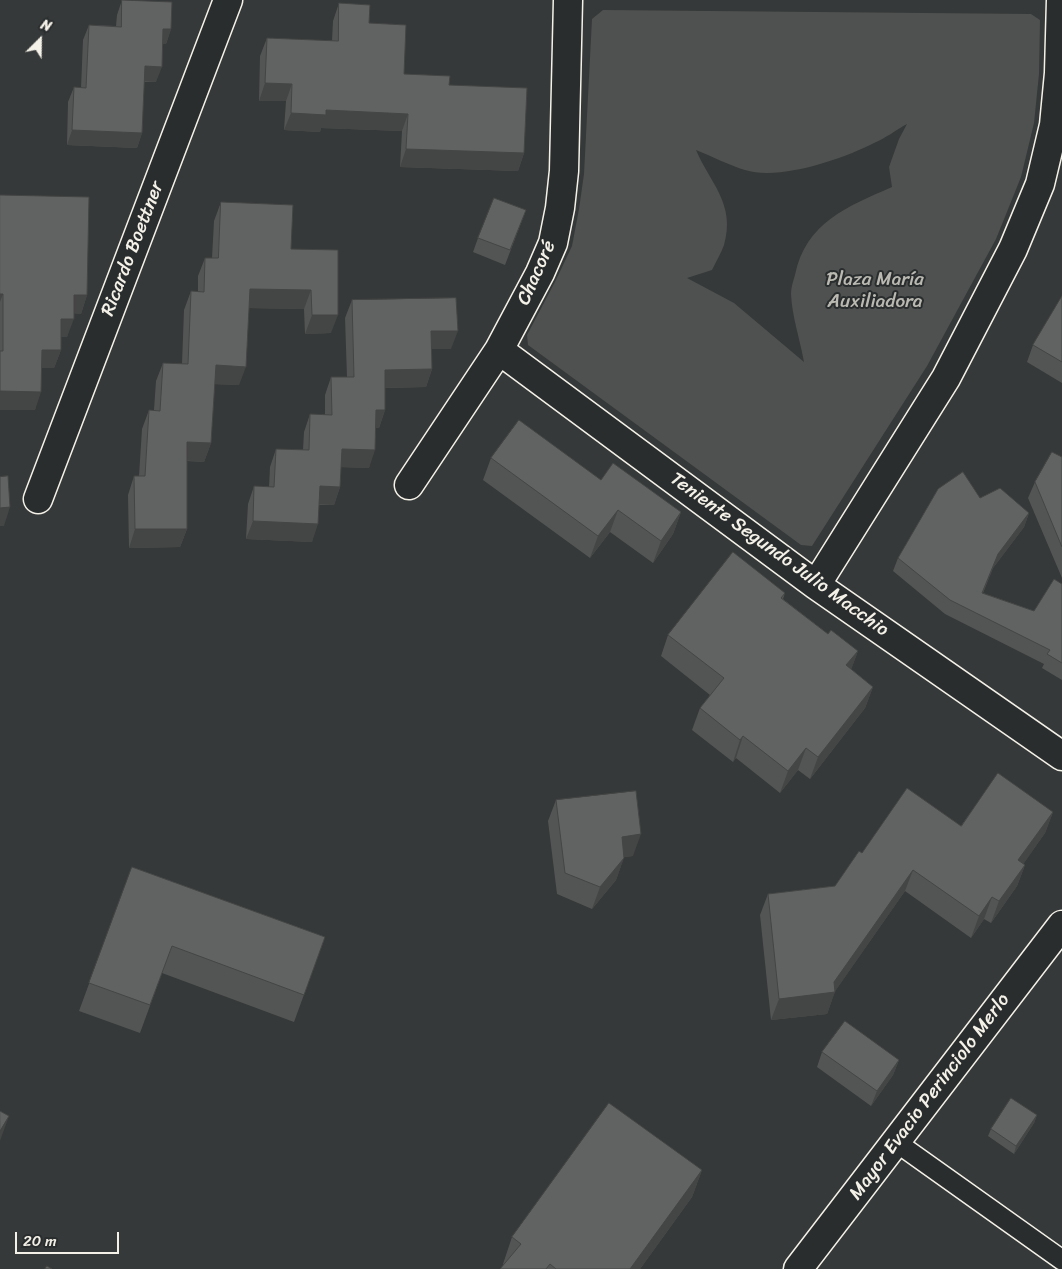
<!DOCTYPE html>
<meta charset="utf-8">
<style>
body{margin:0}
#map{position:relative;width:1062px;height:1269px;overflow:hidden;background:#363939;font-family:Sriracha,sans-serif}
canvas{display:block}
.north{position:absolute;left:15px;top:15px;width:50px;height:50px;-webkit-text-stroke:4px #2a2d2e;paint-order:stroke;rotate:23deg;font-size:14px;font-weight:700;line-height:20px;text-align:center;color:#f4f1e8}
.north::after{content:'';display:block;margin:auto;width:18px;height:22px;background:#f4f1e8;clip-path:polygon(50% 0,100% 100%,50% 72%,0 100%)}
.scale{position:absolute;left:15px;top:1232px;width:104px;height:22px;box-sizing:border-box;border:2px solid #f4f1e8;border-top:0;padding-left:6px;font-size:15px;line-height:18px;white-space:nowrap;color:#f4f1e8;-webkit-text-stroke:4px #2a2d2e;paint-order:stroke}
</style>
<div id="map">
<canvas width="1062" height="1269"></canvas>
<div class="north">N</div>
<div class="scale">20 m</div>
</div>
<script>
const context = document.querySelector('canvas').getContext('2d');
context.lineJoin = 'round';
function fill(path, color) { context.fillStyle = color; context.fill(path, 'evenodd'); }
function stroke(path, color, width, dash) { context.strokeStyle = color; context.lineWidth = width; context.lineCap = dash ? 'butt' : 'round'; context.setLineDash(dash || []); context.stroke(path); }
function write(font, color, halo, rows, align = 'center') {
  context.font = font + ' Sriracha,sans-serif'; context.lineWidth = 4; context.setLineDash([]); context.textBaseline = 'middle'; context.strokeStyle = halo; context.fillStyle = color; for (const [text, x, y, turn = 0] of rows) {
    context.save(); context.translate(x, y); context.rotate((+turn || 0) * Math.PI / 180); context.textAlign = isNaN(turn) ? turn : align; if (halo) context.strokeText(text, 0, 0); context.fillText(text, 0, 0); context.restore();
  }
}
const green = new Path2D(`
 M603 10 1031 14 1040 20 1039 74 1034 123 1021 177 996 239 927 366 812 546 801 545 528 345 527 335 556 280 572 246 579 209 584 174 592 19ZM907 124 899 139 889 167 892 187C847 207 806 222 795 275 793 281 791 288 791 294 792 317 800 339 804 362L734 303 687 278 712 270C716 262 721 253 724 245 736 204 710 183 696 150 712 156 728 165 745 170 779 181 843 159 874 143 886 138 896 130 907 124Z`);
const lane = new Path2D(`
 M896 1142 1062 1260`);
const street = new Path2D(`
 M499 350 816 585 1062 756
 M409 485 499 350 540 273 553 243 560 208 564 171 568 0
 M38 499 228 0
 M816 585 946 378 1013 249 1040 184 1054 125 1059 73 1061 0`);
const secondary = new Path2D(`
 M798 1269 1062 925`);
const wall = new Path2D(`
 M122 0 171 29 166 44H163L156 82H144L142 133 137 148 67 145 68 102 74 87 81 88 83 40 89 25 116 26 117 15Z
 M339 3 369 23 404 74 449 85 524 153 518 171 400 167 402 131 321 128 320 132 284 130 286 101H259L260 56 267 38 332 41 333 21Z
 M0 195 87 295 81 314 74 313 67 337H61V350L54 368H42L35 410H0Z
 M221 202 291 249 331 333 305 334 304 309 249 308 239 385 214 384 211 443 204 462 187 461V529L180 547 129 548 128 495 134 476H139L142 429 149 410H154L156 381 163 363 182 364 184 310 191 291H198V276L205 258H212L214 221Z
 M526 210 505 265 473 252 478 238Z
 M1062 296V383L1027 362 1033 345Z
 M352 300 451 349H432V369L426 387 385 388V410L379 428H376L369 468 341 467 340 487 334 505H319L312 542 246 539 248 504 254 486 269 487 270 467 276 449 303 450 304 432 310 414 325 415V395L331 377H347L345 318Z
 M1062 457V578L1028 498 1035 482Z
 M491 458 601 480 681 512 673 534 653 563 610 532 590 558 483 480Z
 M980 498 1029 513 1024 527 993 568 983 593 1034 611 1062 584V680L1042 668 1044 664 945 614 893 571 898 558Z
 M785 593 783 599 828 634 858 651 851 669 873 687 865 708 810 779 798 770 780 793 736 758 733 762 692 730 700 708 710 695 661 656 668 635Z
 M556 800 633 856 624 857 616 880 592 909 557 894 548 821Z
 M1053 812 1045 833 1023 864 1025 865 1017 886 991 923 984 919 971 938 905 891 835 991 827 1014 771 1020 760 915 768 894 835 886 862 853 961 826Z
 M132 867 325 937 294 1022 162 973 140 1033 79 1011Z
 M822 1052 899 1060 893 1075 871 1106 817 1067Z
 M1037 1115 1034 1123 1014 1154 988 1136 991 1129Z
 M702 1170 692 1197 640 1269H500L504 1265 503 1264 512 1237Z`);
const shadedWall = new Path2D(`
 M163 29H171L166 44H158Z
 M145 66 162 67 156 82 139 81Z
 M265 83 292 84 286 101H259Z
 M326 110 408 114 402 131 321 128 320 132 284 130 291 113Z
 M72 130 142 133 137 148 67 145Z
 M406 149 524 153 518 171 400 167Z
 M250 289 311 290 304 309 243 308Z
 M0 294H3L0 302Z
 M74 295H87L81 314 67 313Z
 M312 315H338L331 333 305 334Z
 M61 319H74L67 337H54Z
 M431 331H458L451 349H425Z
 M42 350H61L54 368H35Z
 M216 365 246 367 239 385 209 384Z
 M432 369 426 387 378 388 385 370Z
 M0 391 41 392 35 410H0Z
 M376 410H385L379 428H370Z
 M187 442 211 443 204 462 180 460Z
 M342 449 375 450 369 468 335 467Z
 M320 486 340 487 334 505 313 504Z
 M10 507 4 526H0V508Z
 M618 510 610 532 590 558 598 536Z
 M681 512 673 534 653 563 661 541Z
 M1029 513 1024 527 993 568 977 606 998 554Z
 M253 521 318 524 312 542 246 539Z
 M135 529H187L180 547 129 548Z
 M858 651 850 673 846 665Z
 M873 687 865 708 810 779 818 757Z
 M743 736 736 758 733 762 740 740Z
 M806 748 798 770 780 793 788 771Z
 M1053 812 1045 833 1011 882 1018 860Z
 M641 834 633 856 615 858 622 837Z
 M624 858 616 880 592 909 600 887Z
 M1025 865 1017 886 991 923 999 901Z
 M913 870 905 891 834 993 835 992 827 1014 771 1020 779 999 834 982Z
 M992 897 984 919 971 938 979 916Z
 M899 1060 893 1075 871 1106 877 1091Z
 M1037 1115 1034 1123 1014 1154 1016 1146Z
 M9 1116 0 1141V1131Z
 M702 1170 692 1197 640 1269H630Z`);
const building = new Path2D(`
 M122 0 172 2 171 29H163L162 67 145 66 142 133 72 130 74 87 86 88 89 25 121 27Z
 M339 3 370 5 369 23 406 25 404 74 450 76 449 85 527 88 524 153 406 149 408 114 326 110V115L291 113 292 84 265 83 267 38 338 41Z
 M0 195 89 197 87 295H74V319H61V350H42L41 392 0 391V351H3V294H0Z
 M494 198 526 210 510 250 478 238Z
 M221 202 293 205 291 249 338 250V315H312L311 290 250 289 246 367 216 365 211 443 187 442V529H135L134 476H145L149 410 160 411 163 363 188 364 191 291 204 292 205 258H218Z
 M1062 296V362L1033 345Z
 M456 298 458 331H431L432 369 385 370V410H376L375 450 342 449 340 487 320 486 318 524 253 521 254 486 274 487 276 449 309 450 310 414 332 415 331 377H354L352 300Z
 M519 420 601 480 613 463 681 512 661 541 618 510 598 536 491 458Z
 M1052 452 1062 457V547L1035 482Z
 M963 472 980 498 1000 488 1029 513 998 554 982 593 1034 611 1054 579 1062 584V663L1047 654 1050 650 950 600 898 558 938 489Z
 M8 476 10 507 0 508V477Z
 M733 552 785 593 781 598 828 634 831 630 858 651 846 665 873 687 818 757 806 748 788 771 743 736 740 740 700 708 724 678 668 635Z
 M998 773 1053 812 1018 860 1025 865 999 901 992 897 979 916 913 870 834 982 835 992 779 999 768 894 835 886 859 851 862 853 907 788 961 826Z
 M636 791 641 834 622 837 624 858 600 887 565 873 556 800Z
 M132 867 325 937 304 995 172 946 150 1005 89 983Z
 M845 1021 899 1060 877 1091 822 1052Z
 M1011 1098 1037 1115 1016 1146 991 1129Z
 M609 1103 702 1170 630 1269H556L550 1264 546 1269H500L521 1244 512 1237Z
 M0 1111 9 1116 0 1131Z
 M47 1266 52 1269H45Z`);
const streetNames = [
 ["Ricardo Boettner",133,249,-69],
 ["Chacoré",537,273,-66],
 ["Teniente Segundo Julio Macchio",779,555,36],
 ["Mayor Evacio Perinciolo Merlo",930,1097,-53]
];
const parkNames = [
 ["Plaza María",875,280],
 ["Auxiliadora",875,302]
];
fill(green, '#4e514f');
stroke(lane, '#f4f1e8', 22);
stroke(street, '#f4f1e8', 31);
stroke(secondary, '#f4f1e8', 31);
stroke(lane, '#2a2d2e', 19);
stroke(street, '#2a2d2e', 28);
stroke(secondary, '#2a2d2e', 28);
fill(wall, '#535554');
fill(shadedWall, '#444545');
fill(building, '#616362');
stroke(building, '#444545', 1);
write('19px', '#f4f1e8', '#2a2d2e', streetNames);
write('19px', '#bab9b2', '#2a2d2e', parkNames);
</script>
